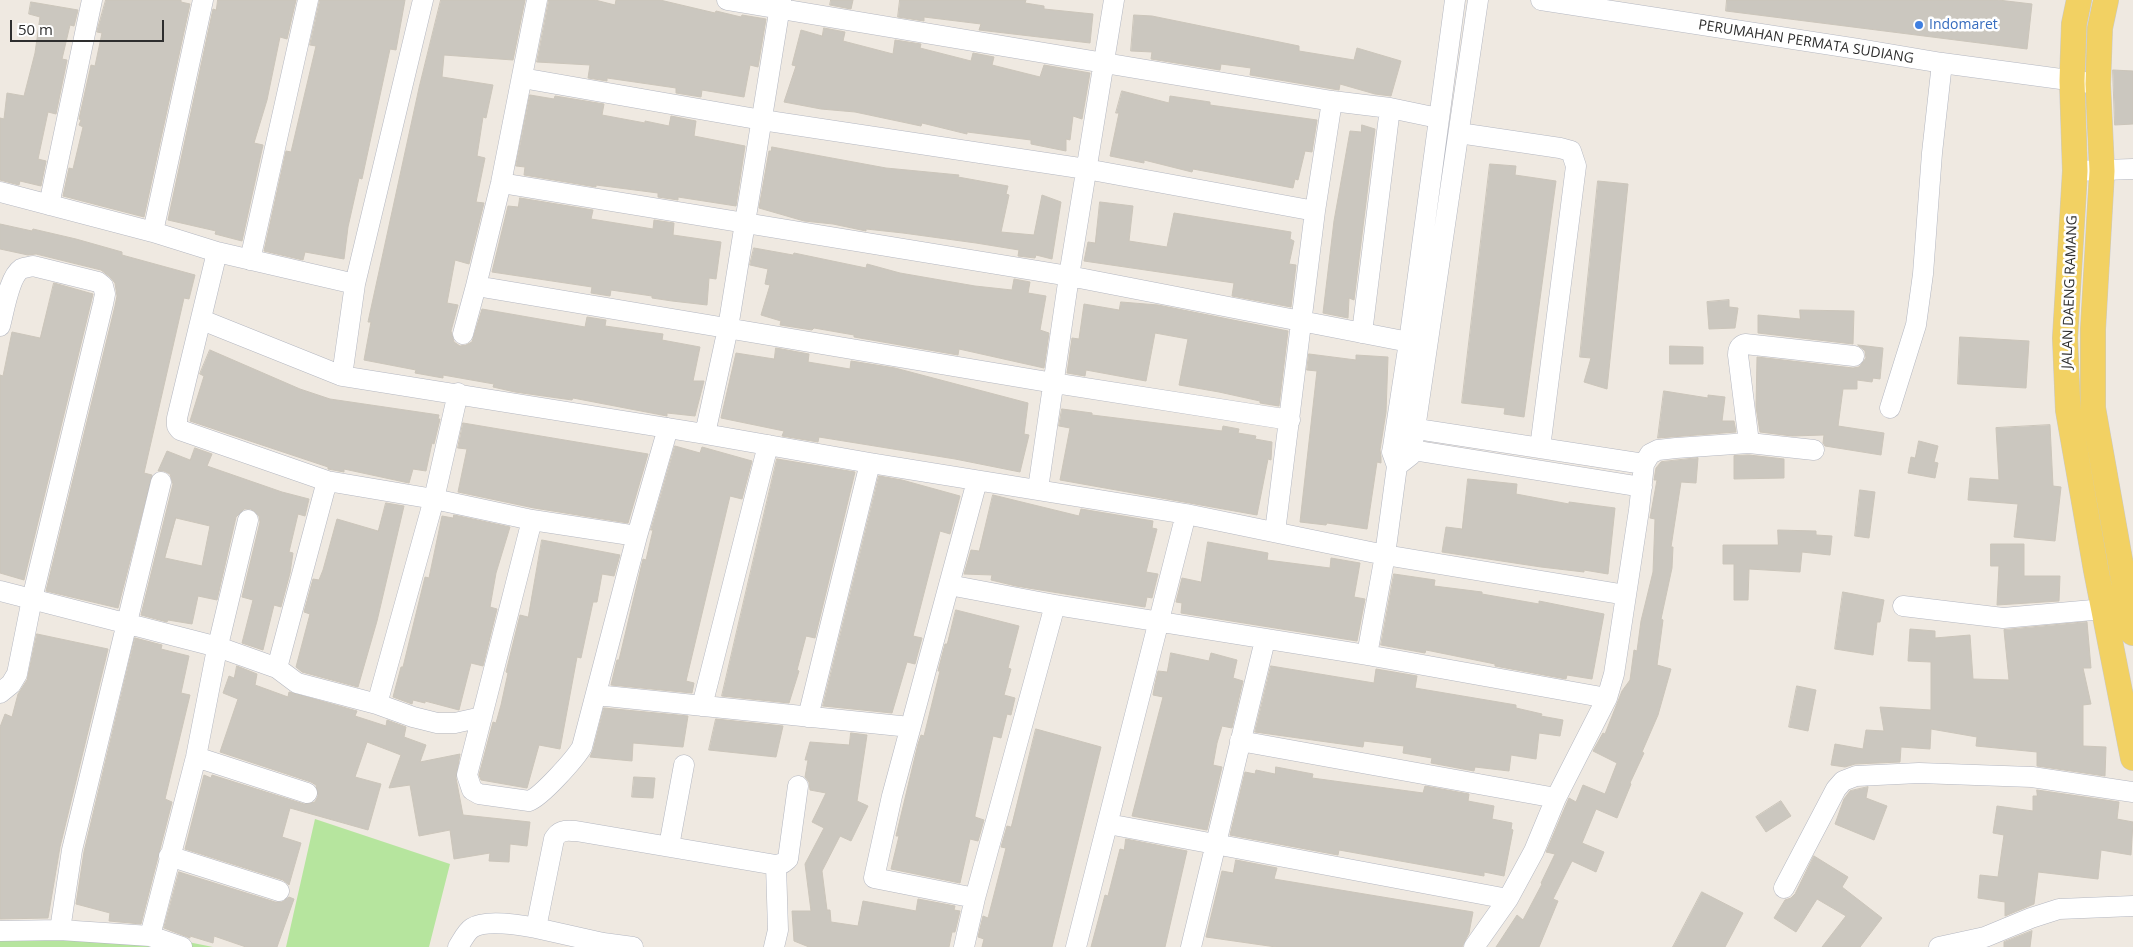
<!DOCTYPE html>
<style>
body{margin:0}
#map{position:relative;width:2133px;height:947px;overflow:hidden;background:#efe9e1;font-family:"Open Sans",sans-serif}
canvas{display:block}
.scale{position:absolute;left:10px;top:20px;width:154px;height:22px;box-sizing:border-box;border:2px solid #2e2e2e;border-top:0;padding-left:6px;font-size:15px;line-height:18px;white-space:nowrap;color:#2e2e2e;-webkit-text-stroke:4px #fff;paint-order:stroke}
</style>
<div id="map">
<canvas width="2133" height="947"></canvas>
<div class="scale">50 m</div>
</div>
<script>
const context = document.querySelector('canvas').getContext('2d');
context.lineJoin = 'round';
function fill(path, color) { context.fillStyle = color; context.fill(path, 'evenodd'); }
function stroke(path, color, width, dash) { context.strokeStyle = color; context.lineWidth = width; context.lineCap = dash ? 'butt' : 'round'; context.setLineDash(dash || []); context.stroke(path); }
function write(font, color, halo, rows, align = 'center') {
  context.font = font + ' "Open Sans",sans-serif'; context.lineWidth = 5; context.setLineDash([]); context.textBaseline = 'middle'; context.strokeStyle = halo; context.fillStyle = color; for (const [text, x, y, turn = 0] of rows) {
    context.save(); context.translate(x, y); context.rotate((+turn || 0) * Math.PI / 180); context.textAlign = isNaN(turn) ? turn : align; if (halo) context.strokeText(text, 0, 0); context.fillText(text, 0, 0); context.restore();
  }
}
const green = new Path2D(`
 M315 819 450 864 429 947H286Z
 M138 932 213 947H0V939Z`);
const building = new Path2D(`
 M106 0H181V2L190 4 144 217 63 196 69 168 73 169 83 127 79 125 81 120 79 119 91 65 95 66 102 33 97 32Z
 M218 0H296L287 39 280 37 267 100 254 143 263 145 242 241 215 234 216 231 168 220 213 9 216 10Z
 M320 0H405L396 50 390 49 362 179 359 178 348 227 344 259 305 252 303 260 264 251 286 151 291 152 316 46 310 45Z
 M441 0H525L513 60 444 55 442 77 493 85 486 118 483 117 477 156 485 158 476 202 484 203 469 264 455 260 447 303 458 305 451 331 454 342 460 346 466 345 472 342 482 309 585 327 587 317 606 320 605 326 663 334 662 340 700 347 693 381H704L695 416 667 413V416L573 398 572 400 515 392 493 387 494 384 443 375V378L415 373 416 370 364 360 371 322H368L419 88Z
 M549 0H595L615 5 616 0H660L715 13 716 11 741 17 742 15 766 19 758 67 750 65 744 97 702 90 701 97 676 93V88L607 78V81L588 78 590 65 537 62Z
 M831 0H853L851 9 830 5Z
 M900 0H1026L1025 3 1044 6V9L1093 14 1090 43 979 30 981 24 924 17V21L898 17Z
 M1727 0H1998L2032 4 2027 49 1726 11Z
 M31 2 78 10 74 26 70 25 62 59 67 60 56 114 48 112 38 159 46 161 41 186 20 181 19 185 0 180V118L4 119 7 93 24 96 35 53 40 17 29 14Z
 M1134 15 1152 16 1299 46V51L1354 60 1357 48 1401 61 1391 96 1375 94 1340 84 1339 90 1250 75 1251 68 1221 64 1220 70 1151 59 1152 52 1131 51Z
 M824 28 845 32 843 41 893 54 895 40 921 44 920 48 971 61 973 53 994 57 992 65 1040 77 1044 65 1090 73 1082 119 1073 116 1070 140 1066 139V151L1031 144V140L967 132V134L922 123 921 126 855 112 821 109 784 102 796 66 792 65 801 30 822 36Z
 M2113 70 2133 71V124L2115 125Z
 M1122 91 1169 103 1170 96 1210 102V105L1317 120 1312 152 1305 151 1298 180 1295 179 1293 188 1193 169 1192 172 1144 160V163L1110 156 1119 113H1116Z
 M530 95 554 99 555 96 604 104 602 115 645 123V121L669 126 671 116 696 121 694 136 745 146 736 206 678 197V200L658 197V193L596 185V187L524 175 525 167 516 166Z
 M1362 125 1375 129 1354 300 1349 298 1348 318 1323 313 1334 221 1350 131 1361 132Z
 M772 147 886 168 959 175 958 177 1008 186 1006 194 1009 195 1001 232 1034 235 1042 195 1061 202 1052 259 1036 255 1035 258 1018 256 1019 250 976 243 903 233 866 229V231L833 224 804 221 759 208 769 151H771Z
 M1490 164 1516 166 1515 175 1556 181 1524 417 1504 414 1505 408 1462 403Z
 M1598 181 1628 184 1607 389 1584 382 1591 358 1580 357Z
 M520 198 593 210 591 219 653 229 654 220 674 223 673 235 721 242 716 279 709 278 707 305 672 301 652 298V296L611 290 610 296 591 293 592 287 492 272 508 206 518 207Z
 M1100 202 1133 206 1129 241 1167 247 1174 213 1291 232 1290 239 1294 241 1289 264 1296 265 1291 307 1232 296 1234 283 1084 261 1088 242 1095 243Z
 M0 224 32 231 33 229 76 239 122 252V255L195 275 189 299 184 298 144 473 152 475 118 608 46 591 115 306 117 296 115 283 110 277 101 270 36 254 28 255 0 249Z
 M754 248 793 255 794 253 866 268 867 264 900 273 975 286 1012 290 1014 279 1030 282 1028 293 1046 296 1040 330 1049 333 1044 368 959 349 958 355 854 337V335L814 328 812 330 780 325 781 321 761 315 770 285 765 284 768 269 750 265Z
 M54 283 93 294 24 580 0 573V375L3 376 12 332 40 338Z
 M1729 300V307L1738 308 1735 328 1709 329 1707 302Z
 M1121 302 1158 305 1288 331 1279 406 1260 403V401L1219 392 1179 385 1188 339 1155 333 1146 381 1086 370 1085 376 1067 373 1072 338 1079 339 1084 304 1119 310Z
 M1800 310 1854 311 1853 344 1758 333V315L1800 319Z
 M1960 337 2029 341 2026 388 1958 384Z
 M1858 345 1883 348 1880 379 1873 378 1872 382 1857 380V389H1843L1838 426 1884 433 1881 455 1825 446 1823 443 1824 435 1792 436 1760 432 1756 407 1757 357 1853 368 1859 367 1866 358 1865 351Z
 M1670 346 1703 347V364H1670Z
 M776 348 809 354 808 362 850 369 851 361 895 368 1028 403 1024 434 1029 435 1020 472 955 459 819 437 818 442 782 436 784 431 721 418 736 353 774 359Z
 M210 350 300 389 330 399 439 415 438 419H440L434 444 432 443 426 471 413 469 409 483 344 469V472L328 469V467L190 421 204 376 200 374Z
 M1309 354 1356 360V355L1388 357 1386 412 1380 450 1381 457V463L1377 462 1367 529 1327 523 1326 525 1300 522 1317 371 1307 370Z
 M1664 391 1708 398V395L1725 397 1722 421H1734L1736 432 1658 438Z
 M1062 409 1092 413V415L1222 431 1223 426 1239 429 1238 433 1256 436 1255 439 1272 442 1271 460 1268 459 1257 515 1060 480 1070 428 1059 426Z
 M463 423 648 454 628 523 534 508 458 492 467 449 458 448Z
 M2050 425 2053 486 2061 487 2055 541 2014 537 2018 504 1968 500 1970 478 1999 480 1996 428Z
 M1919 441 1938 446 1934 462 1938 463 1935 478 1908 473 1911 457 1915 458Z
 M675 446 700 453 702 447 752 461 742 499 730 496 686 681 694 683 692 693 611 685 617 660H619L643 559 646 560 653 530H651Z
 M195 448 212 454 207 466 282 492 309 499 305 516 298 514 289 552 293 553 290 573 281 607 274 605 263 650 242 643 253 600 242 597 260 522 259 516 251 509H244L236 517 217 600 198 596 192 624 168 620 167 622 141 615 173 484 170 474 164 471H158L167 451 190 460ZM176 518 210 526 202 566 165 558Z
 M1749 455 1784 459V478L1734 479V456Z
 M1698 458 1696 483 1681 482 1671 547H1673L1672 568 1661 619 1663 620 1657 665 1671 669 1658 715 1642 752 1644 753 1630 783 1631 784 1617 818 1596 809 1582 843 1604 852 1596 872 1572 861 1553 899 1558 901 1539 947H1496L1517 915 1523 920 1542 884 1541 883 1555 854 1546 852 1569 798 1576 802 1583 785 1605 794 1617 763 1593 751 1603 733 1605 734 1622 691 1630 680 1634 650 1637 651 1641 621 1653 572 1655 519 1650 518 1657 480H1654L1656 468 1661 462Z
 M777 459 855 472 815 638 806 636 797 670 799 671 789 703 722 696Z
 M879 476 902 480 960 496 950 534 940 531 913 636 922 638 915 664 907 662 892 713 823 706Z
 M1468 479 1517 484 1516 494 1569 504V502L1615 508 1608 574 1584 570V572L1541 567 1442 552 1446 527 1462 529Z
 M1860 490 1875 492 1869 538 1855 536Z
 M993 495 1079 516 1081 509 1153 521 1152 528 1157 529 1146 572 1158 574 1152 598 1147 597 1145 607 1016 586 991 580 992 575 964 574 971 550 979 551Z
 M386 503 404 506 377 621 358 687 302 672 296 667 310 614 304 612 313 579 319 580 323 570 337 519 378 531Z
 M454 515 510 527 496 573 490 607 497 609 483 666 471 663 459 710 425 701V703L413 700 412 704 393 697 401 667H403L425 577 429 578 442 516 453 518Z
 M1778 530 1816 531V535L1832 536 1830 555 1802 552 1800 572 1749 569 1748 600H1734V564H1723V545H1778Z
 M542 540 620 555 614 576 602 574 597 602H593L581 658 577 657 560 749 539 745 527 788 481 780 479 775 493 722 496 723 501 705 508 673 506 672 520 615 528 617Z
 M1208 542 1268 553 1267 560 1330 568 1331 558 1360 563 1354 597 1365 599 1357 641 1181 613 1182 603 1176 602 1182 578 1201 582Z
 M1991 544H2024V576H2060L2059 601 1997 605 1999 566H1991Z
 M1394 574 1435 580 1434 586 1482 592V594L1539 604V601L1604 614 1592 679 1567 675 1566 679 1495 666V664L1426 650 1425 653 1381 645Z
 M1843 592 1884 600 1880 622H1877L1873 655 1835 649Z
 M956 610 1019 626 1008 668 1011 669 1004 695 1015 698 1011 715 1007 714 1001 738 993 736 975 815V817L984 820 978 841 970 839 960 883 891 869 899 836H896L918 744 921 735 924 736 940 671H938L945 644H947Z
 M2087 622 2091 668H2083L2091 704 2083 705V746L2106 747 2105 776 2037 766V752L1976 746 1977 737 1931 729 1930 749 1901 747 1900 762 1855 764 1845 767 1831 765 1835 744 1863 749 1866 730 1884 731 1880 707 1931 710V662L1908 661 1910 629 1935 631V638L1970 635 1973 679 2009 680 2004 630Z
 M37 634 108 649 60 847 48 918 0 919V727L5 714 12 717 18 694 27 680Z
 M135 638 162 645 161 649 189 656 181 693 190 695 165 799 172 802 141 924 109 921 110 913 76 904 84 852Z
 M1171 653 1209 661 1211 653 1237 660 1233 678 1243 681 1232 728 1222 726 1217 743 1213 765 1222 767 1207 830 1132 816 1163 697 1153 695 1155 684 1158 671 1167 672Z
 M237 666 257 674 255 685 288 697 289 692 357 711 355 716 386 726 387 720 406 727 404 737 426 745 420 762 460 754 456 778 463 815 530 822 527 846 510 844 509 862 489 861 490 853 454 859 450 830 419 836 410 785 389 788 401 755 367 742 355 777 381 784 368 830 290 808 282 837 301 843 289 885 283 880 185 849 204 775 211 778 212 775 304 804 315 802 318 796 316 785 311 782 220 752 238 699 223 693 229 676 234 678Z
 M1271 666 1374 683 1376 669 1417 676 1415 688 1516 705V708L1542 714 1541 716 1563 720 1560 736 1539 733 1536 759 1511 755 1509 771 1475 767 1474 771 1431 763 1432 758 1403 753 1404 746 1364 741 1363 747 1255 732Z
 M1797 686 1816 690 1808 731 1789 727Z
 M604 708 688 716 683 747 633 743 632 761 590 757 593 750Z
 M716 719 783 726 776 757 709 750Z
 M1036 729 1101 747 1052 947H982L984 939 978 937 983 916 988 918 1006 848 1001 847 1007 826 1011 827Z
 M851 733 867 735 857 801 868 806 851 841 840 836 822 871 827 910H830L831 922 858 926 863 901 916 911 918 899 955 906 954 910 960 911 955 932H952L949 947H809L794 941 792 911H811L805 864 824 828 812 822 826 793 810 790 809 782 805 777 808 760H805L810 742 849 745Z
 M1276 767 1313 774 1312 778 1423 793 1425 786 1469 794 1468 801 1494 806 1492 819 1512 823 1511 829 1513 830 1504 876 1484 872V876L1339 850 1338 855 1230 835 1245 772 1255 774 1256 770 1275 774Z
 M634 777 655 778 653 798 632 797Z
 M1868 787 1866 798 1887 806 1874 840 1835 824 1844 799 1850 791Z
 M2037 790 2119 802 2117 819 2133 822 2131 855 2101 850 2098 879 2038 872 2034 904 2005 916V902L1978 898 1980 875 1998 877 2004 835 1993 833 1997 806 2033 811V796H2037Z
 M1781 801 1791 816 1766 832 1756 817Z
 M1126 839 1187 851 1165 947H1091L1105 895 1108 896 1120 849 1124 850Z
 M1814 856 1848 877 1842 887 1882 918 1860 947H1822L1846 916 1817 899 1796 932 1774 918 1785 900 1791 898 1795 894Z
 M1236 860 1277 868 1274 879 1473 912 1469 933 1462 947H1276L1206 937 1222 871 1233 873Z
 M179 872 275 902H282L289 897 294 899 277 947H246L214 936 213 943 190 936V938L164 928Z
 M1702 892 1743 913 1725 947H1673Z
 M2032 931 2030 947H2004V942Z`);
const minor = new Path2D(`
 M423 0 355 284 342 376 705 434
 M537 0 501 183 476 286 1054 383 1290 420
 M727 0 1332 101 1390 108 1438 118
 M781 0 728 328 705 434 870 463 1186 514 1385 555 1397 466 1392 452 1393 447 1409 342 1455 0
 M1541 0 1858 49 1942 63 2098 84
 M522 78 762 120 1086 169 1315 211 1332 101
 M1459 133 1560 148 1571 151 1576 166 1540 448
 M2075 171 2133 169
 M501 183 1069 276 1409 342
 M0 192 153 232 217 252 355 284
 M49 205 92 0
 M153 232 203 0
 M217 252 177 418V426L180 430 327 481 434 499 532 520 637 536
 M250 260 308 0
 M202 320 342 376
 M0 326C4 312 9 277 21 269 25 267 29 267 33 266L98 282 103 286 105 294 103 304 32 599 17 674 11 684 0 693
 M1362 333 1390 108
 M463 334 476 286
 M1890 408 1916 325 1923 274 1932 153 1942 63
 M1404 427 1644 464
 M1749 443 1738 355C1738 349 1739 346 1745 344L1854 356
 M1400 448 1642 487
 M1397 466 1411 455 1415 429 1478 0
 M1038 489 1069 276 1114 0
 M532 520 467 775 472 790 479 794 529 801C541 797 575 759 582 747L637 536 668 428
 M1275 532 1315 211
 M949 585 1055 605 1367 655 1607 698
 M0 591 218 647 277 668 297 683 377 704 413 717 437 723H455L482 717
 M1903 606 2003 618 2104 609
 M1367 655 1385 555 1626 595
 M277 668 327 481
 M596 695 910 727
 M377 704 434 499 458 393
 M702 706 768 445
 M808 717 870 463
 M1240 741 1556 798
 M196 757 307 793
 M1108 824 1508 899
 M669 846 684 765
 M169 856 279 891
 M1784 888 1836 789 1843 781 1856 776 1919 773 2032 777 2133 792
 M975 898 874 878 892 796 977 481
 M536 928 603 943 633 947
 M60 930 72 850 161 482
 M0 931 60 930 150 936 182 947
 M150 936 196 757 216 654 248 520
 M458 947C462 941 466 932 472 928 485 919 521 925 536 928L554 839C560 829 566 831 576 831L776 865 783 863 788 859 798 786
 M774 947 778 930 776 865
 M964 947 975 898 1055 605
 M1076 947 1186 514
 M1191 947 1265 640
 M1474 947 1508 899 1534 851 1556 798 1607 698 1614 674 1639 510 1644 464 1650 454 1658 450 1676 448 1749 443 1814 450
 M1939 947 1985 937 2031 918 2059 909 2133 906`);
const major = new Path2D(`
 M2079 0 2074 24 2072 81 2075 171 2065 338 2068 410 2096 570 2133 758
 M2106 0 2100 28 2098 84 2102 171 2093 329V408L2133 633`);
const markers = [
 [1919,25,5,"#3f7fe0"]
];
const shopNames = [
 ["Indomaret",1929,25]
];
const streetNames = [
 ["PERUMAHAN PERMATA SUDIANG",1806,42,9],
 ["JALAN DAENG RAMANG",2070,292,-88]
];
fill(green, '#b6e59e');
fill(building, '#cbc7bf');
stroke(building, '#cbc5ba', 1);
stroke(minor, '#b4b7c1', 21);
stroke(major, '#c9c9c9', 26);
stroke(minor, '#fff', 20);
stroke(major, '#f2d163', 25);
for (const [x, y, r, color] of markers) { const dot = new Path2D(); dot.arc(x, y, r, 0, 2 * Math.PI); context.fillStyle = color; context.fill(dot); stroke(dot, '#fff', 2); }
write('14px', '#366cbe', '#fff', shopNames, 'left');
write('14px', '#2e2e2e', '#fff', streetNames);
</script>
